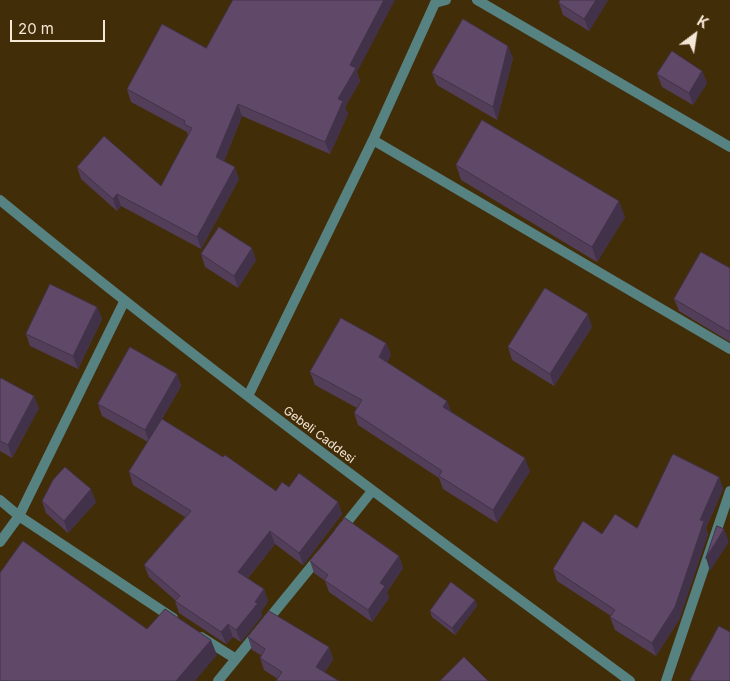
<!DOCTYPE html>
<style>
body{margin:0}
#map{position:relative;width:730px;height:681px;overflow:hidden;background:#422d09;font-family:Inter,sans-serif}
canvas{display:block}
.north{position:absolute;left:670px;top:10px;width:50px;height:50px;-webkit-text-stroke:4px #422d09;paint-order:stroke;rotate:31deg;font-size:14px;font-weight:700;line-height:20px;text-align:center;color:#f5e7d5}
.north::after{content:'';display:block;margin:auto;width:18px;height:22px;background:#f5e7d5;clip-path:polygon(50% 0,100% 100%,50% 72%,0 100%)}
.scale{position:absolute;left:10px;top:20px;width:95px;height:22px;box-sizing:border-box;border:2px solid #f5e7d5;border-top:0;padding-left:6px;font-size:15px;line-height:18px;white-space:nowrap;color:#f5e7d5;-webkit-text-stroke:4px #422d09;paint-order:stroke}
</style>
<div id="map">
<canvas width="730" height="681"></canvas>
<div class="north">K</div>
<div class="scale">20 m</div>
</div>
<script>
const context = document.querySelector('canvas').getContext('2d');
context.lineJoin = 'round';
function stroke(path, color, width, dash) { context.strokeStyle = color; context.lineWidth = width; context.lineCap = dash ? 'butt' : 'round'; context.setLineDash(dash || []); context.stroke(path); }
function fill(path, color) { context.fillStyle = color; context.fill(path, 'evenodd'); }
function write(font, color, halo, rows, align = 'center') {
  context.font = font + ' Inter,sans-serif'; context.lineWidth = 4; context.setLineDash([]); context.textBaseline = 'middle'; context.strokeStyle = halo; context.fillStyle = color; for (const [text, x, y, turn = 0] of rows) {
    context.save(); context.translate(x, y); context.rotate((+turn || 0) * Math.PI / 180); context.textAlign = isNaN(turn) ? turn : align; if (halo) context.strokeText(text, 0, 0); context.fillText(text, 0, 0); context.restore();
  }
}
const street = new Path2D(`
 M477 0 730 147
 M373 140 435 3 446 0
 M0 200C204 368 417 524 630 681
 M248 396 373 140 730 349
 M0 500 19 516 173 618
 M340 531 372 491
 M0 542 19 516 124 302
 M201 637 236 659
 M218 681 320 556
 M666 681 730 491`);
const wall = new Path2D(`
 M560 0H608L589 31 563 15 559 3Z
 M206 48 357 72 360 81 345 107 348 114 330 154 242 116 224 161 239 179 201 249 121 206 117 211 81 179 77 167 161 186 188 136 187 132 131 102 127 89Z
 M513 58 497 120 437 85 432 73Z
 M702 71 707 83 693 105 662 87 657 74Z
 M456 165 625 217 597 262 461 180Z
 M201 254 256 260 238 288 205 267Z
 M730 268V342L679 311 674 299Z
 M97 307 102 319 78 369 30 346 26 334Z
 M592 327 554 386 512 360 508 347Z
 M386 343 391 355 387 362 451 412 530 471 497 523 443 489 439 478 358 425 354 413 357 408 315 385 310 372Z
 M177 374 181 386 162 419 276 491 289 487 338 502 342 514 303 565 275 544 248 578 264 589 268 601 261 612 262 616 241 642 233 637 226 644 179 613 175 601V600L149 577 144 565 185 517 133 485 129 472 148 442 102 416 98 404Z
 M0 380 39 408 12 458 0 451Z
 M719 477 723 489 706 528 708 534 679 620 656 656 615 630 610 617 611 616 557 581 553 569 602 534 637 528Z
 M42 501 96 502 68 533 46 513Z
 M399 556 403 568 387 592 389 598 372 622 329 592 325 581 314 573 310 561Z
 M475 600 477 606 455 635 432 617 430 611Z
 M248 637 329 647 333 659 325 672 278 679 264 670 260 658 261 655 252 650Z`);
const shadedWall = new Path2D(`
 M384 0H395L357 72 360 81 345 107 348 114 330 154 325 142 338 99 350 65Z
 M596 0H608L589 31 584 19Z
 M508 46 513 58 497 120 493 107Z
 M702 71 707 83 693 105 689 93Z
 M238 104 242 116 221 169 216 157Z
 M235 167 239 179 201 249 197 237Z
 M117 194 121 206 117 211 113 199Z
 M619 201 625 217 597 262 592 247Z
 M252 248 256 260 238 288 234 276Z
 M97 307 102 319 78 369 73 356Z
 M588 314 592 327 554 386 550 374Z
 M386 343 391 355 383 369 379 357Z
 M177 374 181 386 149 442 145 430Z
 M34 396 39 408 12 458 8 445Z
 M447 401 452 413 443 407Z
 M525 458 530 471 497 523 493 510Z
 M719 477 723 489 706 528 708 534 679 620 656 656 652 643 700 520Z
 M91 489 96 502 68 533 64 521Z
 M338 502 342 514 303 565 299 553Z
 M724 529 729 542 710 571 706 558Z
 M270 531 275 544 243 584 238 572Z
 M399 556 403 568 387 592 389 598 372 622 368 610 380 583Z
 M264 589 268 601 261 612 262 616 241 642 236 630Z
 M475 600 477 606 455 635 452 628Z
 M228 624 233 637 226 644 221 632Z
 M211 640 217 655 195 681H176Z
 M329 647 333 659 321 679 316 667Z`);
const building = new Path2D(`
 M233 0H384L350 65 356 68 338 99 343 101 325 142 238 104 216 157 235 167 197 237 117 194 113 199 77 167 104 136 161 186 192 128 184 124 185 121 127 89 162 24 206 48Z
 M560 0H596L584 19 559 3Z
 M463 19 508 46 493 107 432 73Z
 M672 51 702 71 689 93 657 74Z
 M482 120 619 201 592 247 456 165Z
 M219 227 252 248 234 276 201 254Z
 M701 252 730 268V332L674 299Z
 M50 284 97 307 73 356 26 334Z
 M545 288 588 314 550 374 508 347Z
 M341 318 386 343 379 357 447 401 443 407 525 458 493 510 439 476 442 471 354 413 362 400 310 372Z
 M130 347 177 374 145 430 98 404Z
 M1 378 34 396 8 445 0 441V380Z
 M162 419 223 457 225 455 276 491 282 482 289 487 299 473 338 502 299 553 270 531 238 572 264 589 255 602 258 603 236 630 228 624 221 632 175 601 180 596 144 565 191 511 129 472Z
 M673 454 719 477 700 520 704 521 675 607 652 643 610 617 615 610 553 569 583 521 602 534 615 514 637 528Z
 M65 467 91 489 64 521 42 501 53 480Z
 M345 518 399 556 380 583 385 586 368 610 324 580 328 575 310 561Z
 M717 526 724 529 706 558Z
 M23 541 147 629 165 609 211 640 176 681H0V573Z
 M451 582 475 600 452 628 430 611Z
 M269 611 329 647 316 667 339 681H276L282 672 260 658 265 649 248 637Z
 M719 626 730 632V681H692L690 680Z
 M464 657 488 681H440Z`);
const streetNames = [
 ["Gebeli Caddesi",319,435,37]
];
stroke(street, '#568282', 10);
fill(wall, '#523e59');
fill(shadedWall, '#423249');
fill(building, '#5f4868');
stroke(building, '#423249', 1);
write('12px', '#f5e7d5', '#422d09', streetNames);
</script>
